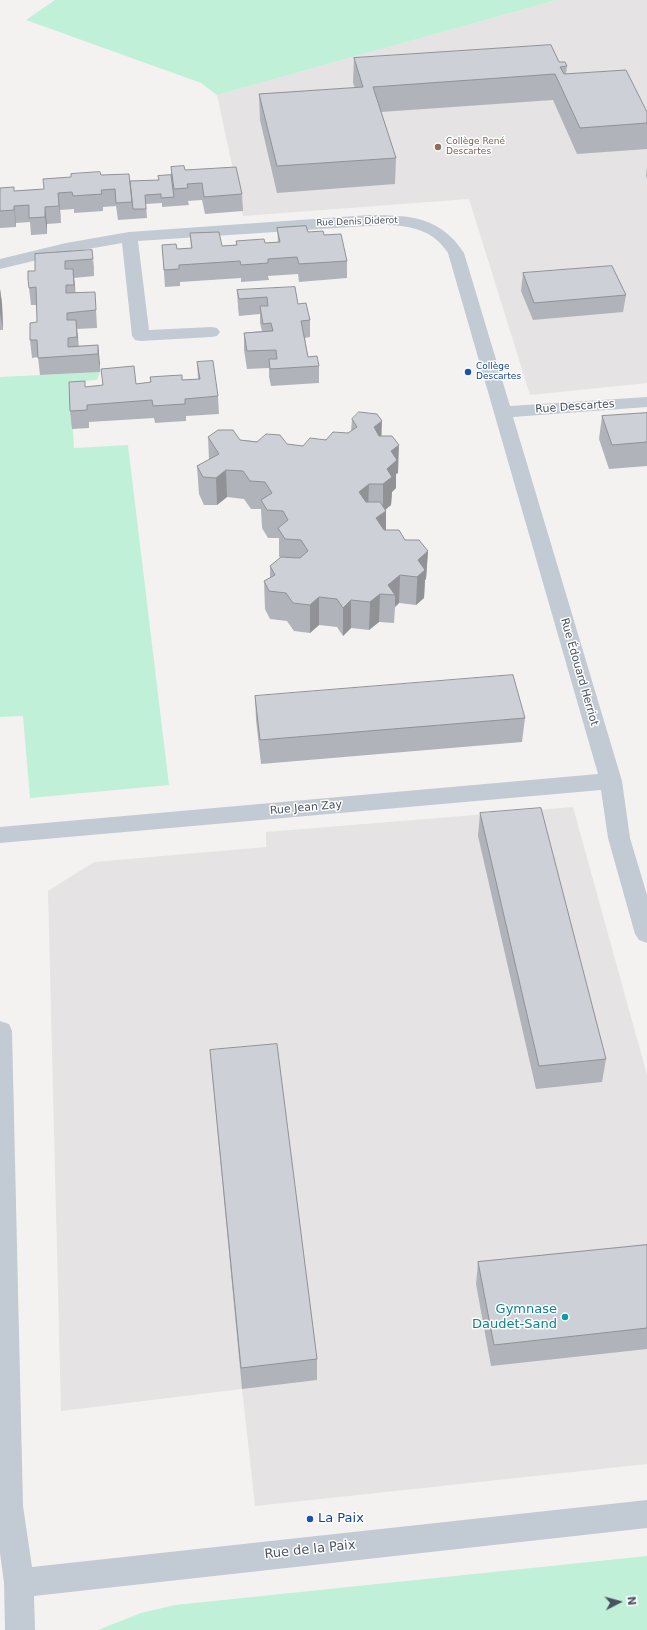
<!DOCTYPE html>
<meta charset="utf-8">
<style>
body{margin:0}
#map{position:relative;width:647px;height:1630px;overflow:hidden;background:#f4f2f1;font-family:"DejaVu Sans",sans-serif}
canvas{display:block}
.north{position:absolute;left:599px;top:1582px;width:40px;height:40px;-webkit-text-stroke:3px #fff;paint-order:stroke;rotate:84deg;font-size:11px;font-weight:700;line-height:16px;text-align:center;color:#49525f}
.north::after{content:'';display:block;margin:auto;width:14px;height:18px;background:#49525f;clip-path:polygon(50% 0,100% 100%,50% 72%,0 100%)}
</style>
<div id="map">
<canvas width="647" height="1630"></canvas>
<div class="north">N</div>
</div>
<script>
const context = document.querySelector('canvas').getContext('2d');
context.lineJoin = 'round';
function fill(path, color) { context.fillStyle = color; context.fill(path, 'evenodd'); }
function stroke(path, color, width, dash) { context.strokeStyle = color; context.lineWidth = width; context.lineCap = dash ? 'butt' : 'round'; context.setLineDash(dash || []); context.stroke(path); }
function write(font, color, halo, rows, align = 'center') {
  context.font = font + ' "DejaVu Sans",sans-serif'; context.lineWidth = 3; context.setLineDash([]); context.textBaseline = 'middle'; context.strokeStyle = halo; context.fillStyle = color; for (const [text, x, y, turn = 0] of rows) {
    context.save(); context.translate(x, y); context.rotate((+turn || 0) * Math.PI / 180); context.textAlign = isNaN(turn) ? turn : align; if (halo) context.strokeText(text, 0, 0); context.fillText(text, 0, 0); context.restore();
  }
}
const education = new Path2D(`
 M557 0H647V383L530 395 469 199 243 216 217 95Z
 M573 807 647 1075V1464L255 1506 242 1389 61 1411 48 891 94 862 266 847V832Z`);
const green = new Path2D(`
 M55 0H557L217 95 201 83 26 20Z
 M100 372 97 380 70 382 74 448 128 445 169 785 30 798 23 716 0 717V377Z
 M647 1556V1630H98L141 1613 175 1605Z`);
const minor = new Path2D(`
 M370 215C410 215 441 217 464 253L510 406 647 397V407L513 417 622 781 630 838 647 895V943L639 940 635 934 608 838 601 790 0 843V827L598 774 448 253C433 229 408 225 382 225L138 241 149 330 211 327 217 328 220 332 217 336 211 337 141 341 135 340 132 336 122 243 66 253 0 269V259L66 243 129 232Z
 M0 1021 9 1024 12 1031 23 1506 32 1567 647 1500V1528L34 1596 35 1630H5L4 1583 0 1553Z`);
const wall = new Path2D(`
 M354 58 559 62 567 66 566 74 647 112V149L577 154 553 100 381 112 396 158 395 184 277 193 260 120 259 94 355 88 353 83Z
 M171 167 185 170 242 194 243 211 205 214 202 200 188 201 189 205 162 207V203L146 204 147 218 118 220 116 206 103 207V211L74 213V209L60 210 61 223 47 224V234L31 235 30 222 16 223V227L0 228V188L14 191 44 189 101 175 130 181 158 180V176L171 175Z
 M647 167V179L646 176Z
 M277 228 308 232 324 235 347 261V278L299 282 298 274 268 276 269 280 241 282V278L180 282V286L165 287 162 245 177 249 191 248 190 233 222 246 236 245V241L265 243 278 242Z
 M92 250 94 276 74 278 75 293 96 309 97 328 77 329 78 346 98 345 100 372 40 375 38 357 32 358 30 340 37 322V305H31L29 288 35 271Z
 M523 273 626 295 623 312 533 320 521 291Z
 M0 289 2 303 3 330H0Z
 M237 290 298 304 310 320V337L305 338 308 357 319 366V383L271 386 269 377V368L247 369 244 350V333L262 331 260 323V314L239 316 238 308Z
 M197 362 218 396 219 414 186 416V421L169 422 155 423 154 418 89 422V428L72 429 70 411 85 387 150 383V377L182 380 198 379Z
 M647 413V466L609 469 599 439 602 416Z
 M352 419 381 436 398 473 396 474V488L392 492 391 505 385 509 386 511V530L428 551 426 579 425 580 424 598 416 605 399 603 395 607 394 623 379 622 369 630 351 628 343 636 337 627 319 625 310 633 294 631 287 621 270 619 265 609 264 581 270 578V566L280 558 279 556V538H268L262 528 261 509H251L244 499 227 497 217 505H204L199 494 197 466 209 460 208 437 287 444 303 446 348 433 351 431Z
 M255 696 525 718 522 742 261 764 256 720Z
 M480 813 606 1059 602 1082 536 1089 478 836Z
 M210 1050 317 1359V1380L242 1389 212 1073Z
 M647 1245V1349L491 1366 476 1284 478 1262Z`);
const shadedWall = new Path2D(`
 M58 193 60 210 61 223 59 206Z
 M14 206 16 223V227L14 210Z
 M45 207 47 224V234L45 217Z
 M92 250 94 267V276L93 259Z
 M73 269 75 286 76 302 74 285Z
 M0 289 2 303 3 330 0 313Z
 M76 320 78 337 79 354 77 337Z
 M98 345 100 363V372L98 354Z
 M382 421 381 448 374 427Z
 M399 445 398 473 396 474V488L392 492 391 505 383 512V484L391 451Z
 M226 470 227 497 217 505 216 478Z
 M369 484 368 511 359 492Z
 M386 511V538L376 518Z
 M428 551 426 579 425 580 424 598 416 605 418 560Z
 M400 575 399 603 395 607V595L388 585Z
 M380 594 379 622 369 630 370 602Z
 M319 597V625L310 633V605Z
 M351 600V628L343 636V608Z`);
const building = new Path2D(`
 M551 45 559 62H565L567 66 560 67 564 74 626 70 647 112V123L580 128 555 74 373 87 396 158 277 166 259 94 363 87 354 58Z
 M184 166 185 170 236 167 242 194 204 197 202 183 187 184 188 188 174 189 171 167Z
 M100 172 101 175 129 174 132 202 116 203 115 189 101 190 102 194 73 196 72 192 58 193 59 206 45 207V217L29 218V205L14 206V210L0 211V188L14 187V191L44 189 43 179 71 177V174Z
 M171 175 174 197 161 198V194L145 195 146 209H133L130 181 159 180 158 176Z
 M306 226 308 232 323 231 324 235 341 234 347 261 299 264 297 257 268 259V263L241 265 240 261 179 265V269L164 270 162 245 176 244 177 249 192 248 190 233 219 232 222 246 237 245 236 241 264 239 265 243 280 242 277 228Z
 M92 250 93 259 65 261V269H73L74 285H66V293L95 292 96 310 67 313V320H76L77 337 68 338V347L98 345V354L38 358 37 340H30V323L37 322 36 287 29 288 28 279V271H35V254Z
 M612 266 626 295 534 303 523 273Z
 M295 287 298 304 306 303 310 320 301 321 308 357 317 356 319 366 270 369 269 359H277L276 350 247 351 244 333 273 331 271 323 263 324 260 306H268L267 297 239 299 237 290Z
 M213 361 218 396 185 399V404L168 405 153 406 152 400 87 405V410L70 411 69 382 85 381V387L103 385 101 369 134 366 136 384 151 382 150 377 165 376 182 375V380L200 379 197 362Z
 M359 412 377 414 382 421 374 427 379 436H392L399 445 391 451 397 460 387 469 392 477 383 484H369L359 492 366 502H380L386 511 376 518 384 530H399L405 540H419L428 551 418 560 425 570 417 577 400 575 388 585 395 595 380 594 370 602 351 600 343 608 337 599 319 597 310 605 293 603 286 593 269 591 264 581 275 575 270 566 281 557 300 558 308 551 301 540 285 539 278 528 288 520 283 511 267 510 261 500 272 493 265 482 250 481 243 471 226 470 216 478 203 477 197 466 219 454 208 437 218 430H233L240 440 257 442 266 434 280 435 287 444 303 446 310 438 326 440 333 432 348 433 357 427 352 419Z
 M647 413V442L612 445 602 416Z
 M513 675 525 718 260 740 255 696Z
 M541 808 606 1059 539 1066 480 813Z
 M277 1044 317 1359 241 1368 210 1050Z
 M647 1245V1328L494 1345 478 1262Z`);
const markers = [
 [438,147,4,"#8d6e63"],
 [468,372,4,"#1a4fb4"],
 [565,1317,4,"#0f9aa8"],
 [310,1519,4,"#1a4fb4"]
];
const farEducationnames = [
 ["Collège René",446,142],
 ["Descartes",446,152]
];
const farStreetnames = [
 ["Rue Denis Diderot",357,222,-2]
];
const farTransitnames = [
 ["Collège",476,367],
 ["Descartes",476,377]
];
const streetNames = [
 ["Rue Descartes",575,407,-4],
 ["Rue Édouard Herriot",579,672,74],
 ["Rue Jean Zay",306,808,-5]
];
const nearCulturenames = [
 ["Gymnase",557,1310],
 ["Daudet-Sand",557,1325]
];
const nearTransitnames = [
 ["La Paix",318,1519]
];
const nearStreetnames = [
 ["Rue de la Paix",310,1550,-6]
];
fill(education, '#e5e3e3');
fill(green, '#c1f0d8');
fill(minor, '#c2cad3');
fill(wall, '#b0b3b9');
fill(shadedWall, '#909296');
fill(building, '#cdd0d7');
stroke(building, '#909296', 1);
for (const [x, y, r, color] of markers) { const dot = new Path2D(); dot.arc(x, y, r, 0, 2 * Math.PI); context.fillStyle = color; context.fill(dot); stroke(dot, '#fff', 1.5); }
write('9px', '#785e54', '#fff', farEducationnames, 'left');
write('9px', '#49525f', '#fff', farStreetnames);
write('9px', '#164399', '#fff', farTransitnames, 'left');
write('11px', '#49525f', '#fff', streetNames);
write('13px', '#0d838f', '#fff', nearCulturenames, 'right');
write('13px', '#164399', '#fff', nearTransitnames, 'left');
write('13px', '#49525f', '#fff', nearStreetnames);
</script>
